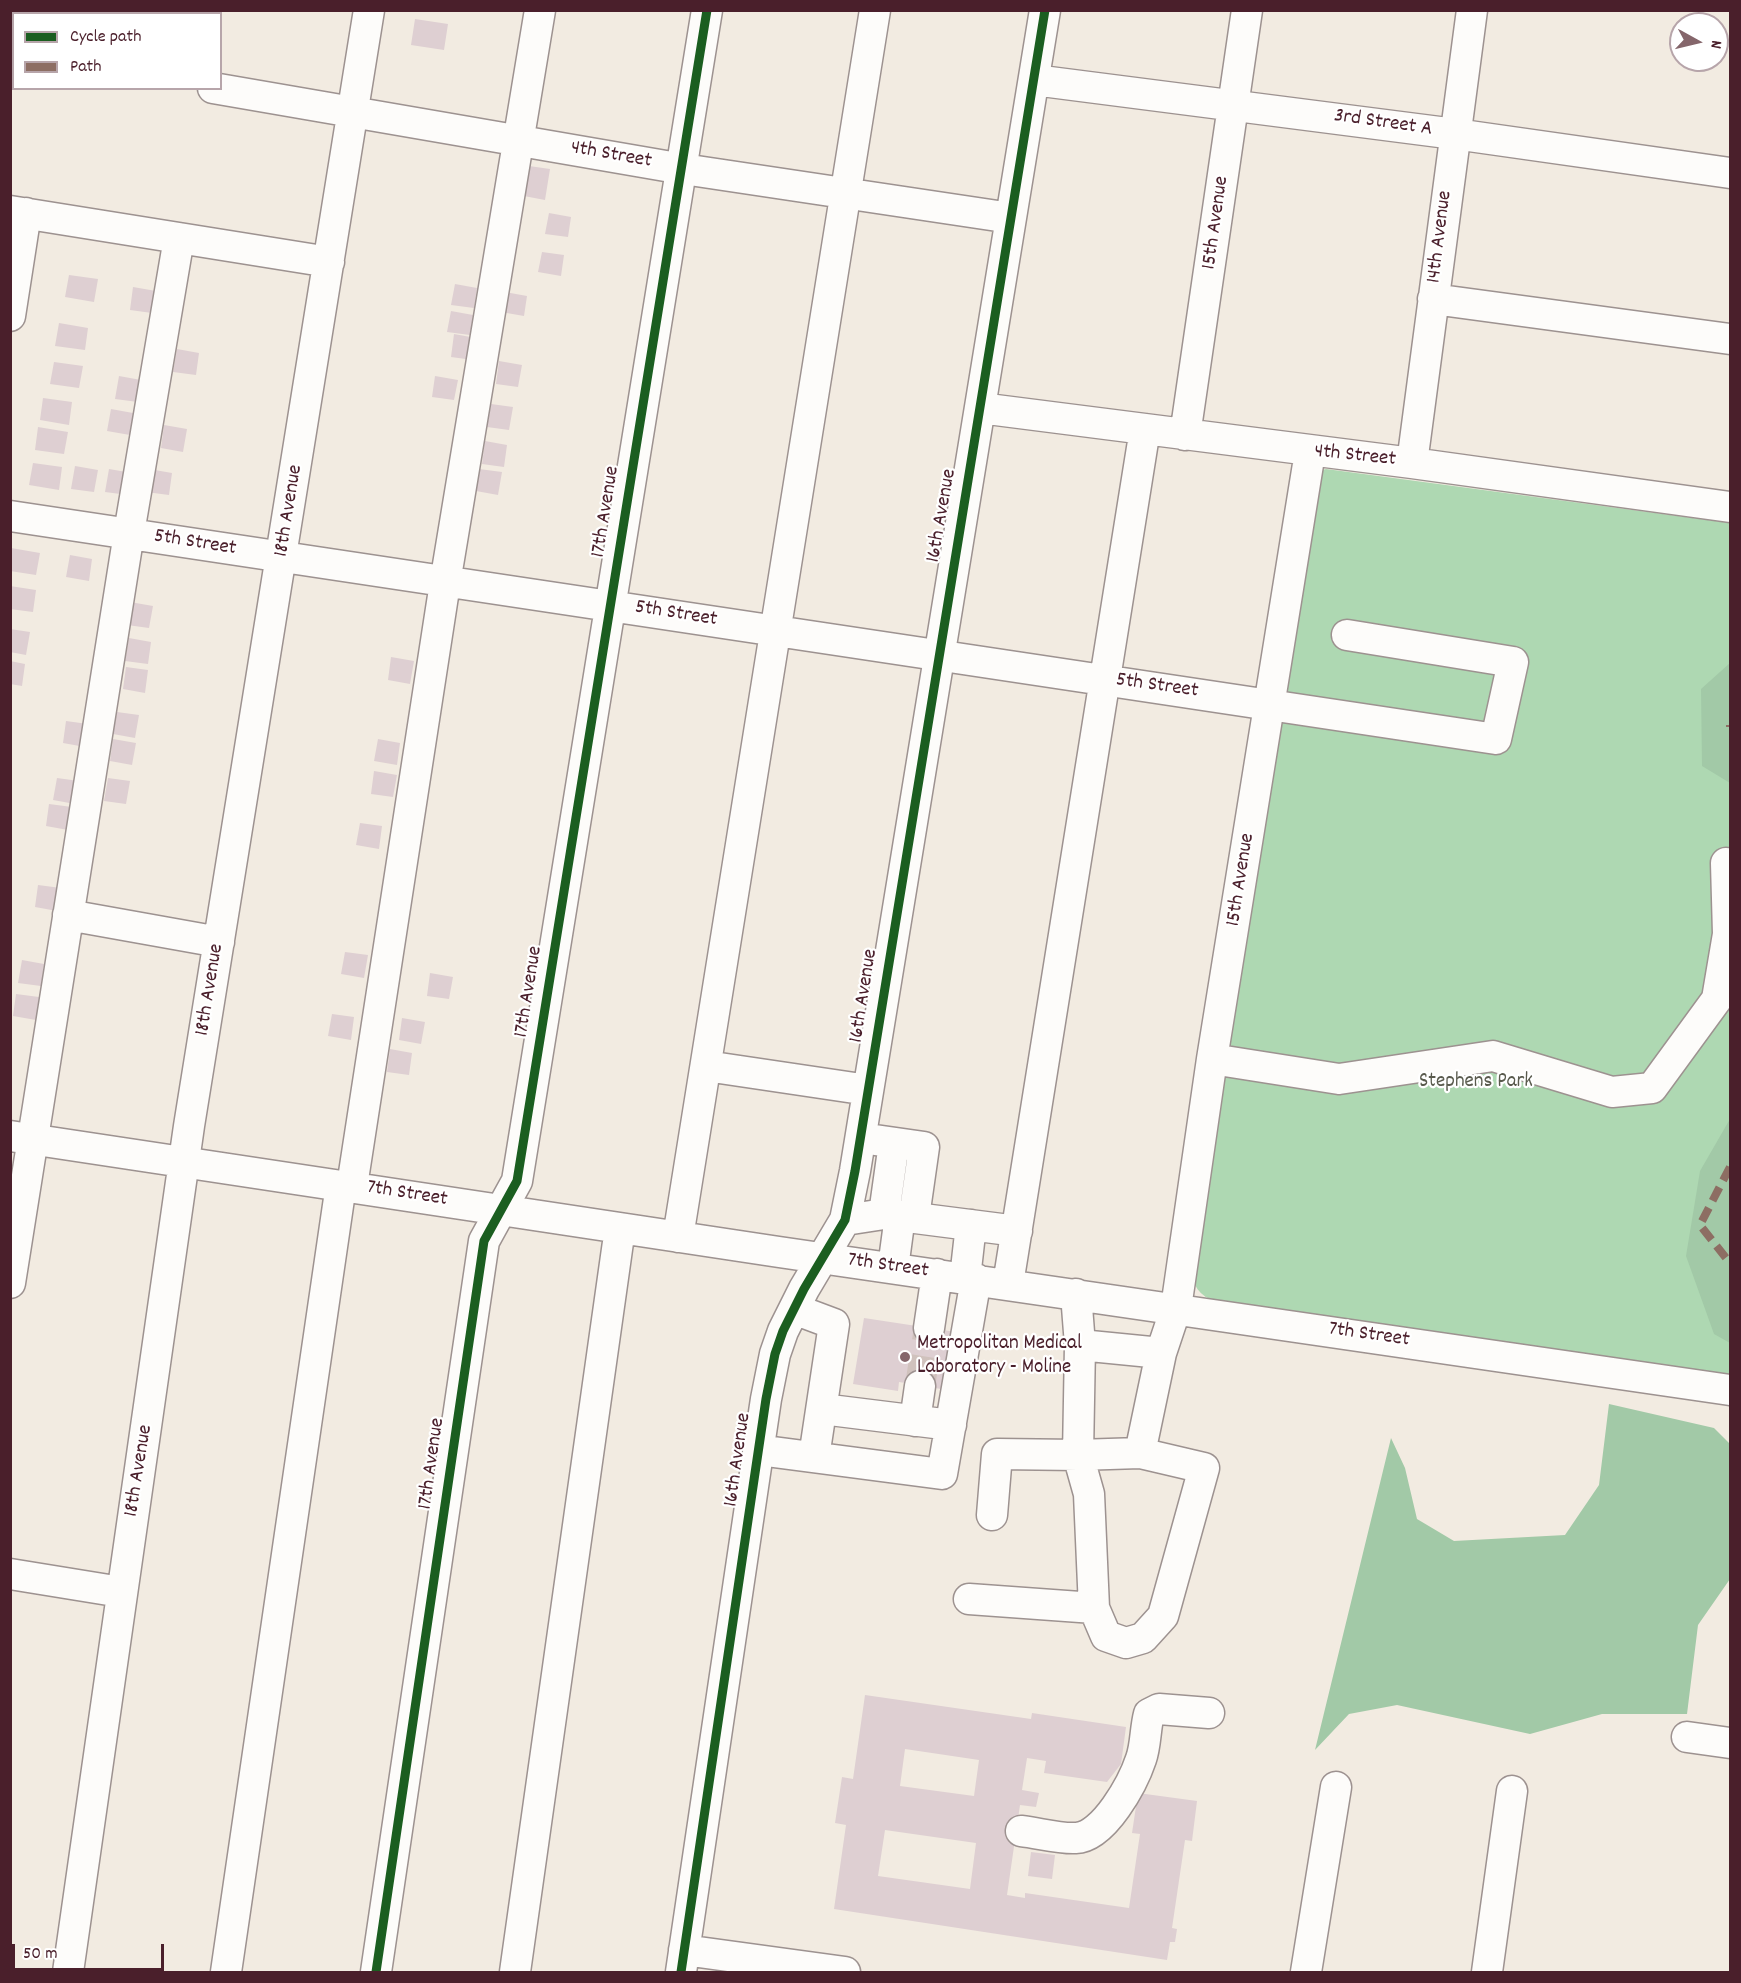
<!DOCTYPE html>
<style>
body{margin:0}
#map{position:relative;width:1741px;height:1983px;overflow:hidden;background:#f2ebe1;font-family:Dekko,sans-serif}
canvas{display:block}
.frame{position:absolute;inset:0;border:12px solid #4a1f2b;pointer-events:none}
.legend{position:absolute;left:12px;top:12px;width:210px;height:78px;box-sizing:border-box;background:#fff;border:2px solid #b7a5aa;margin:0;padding:8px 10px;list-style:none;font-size:18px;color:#4a1f2b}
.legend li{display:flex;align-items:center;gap:12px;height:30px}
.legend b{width:30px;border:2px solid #b7a5aa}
.north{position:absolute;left:1669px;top:12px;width:60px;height:60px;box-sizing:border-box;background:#fff;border:2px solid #b7a5aa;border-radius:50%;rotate:98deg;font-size:16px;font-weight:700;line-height:24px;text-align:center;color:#4a1f2b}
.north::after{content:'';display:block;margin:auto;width:21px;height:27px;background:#85666b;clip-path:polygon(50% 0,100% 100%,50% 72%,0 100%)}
.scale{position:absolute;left:12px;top:1944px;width:152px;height:27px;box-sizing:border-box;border:3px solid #4a1f2b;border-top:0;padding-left:8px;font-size:18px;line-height:21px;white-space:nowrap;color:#4a1f2b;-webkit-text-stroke:4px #fff;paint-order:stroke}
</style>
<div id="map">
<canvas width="1741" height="1983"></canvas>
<div class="frame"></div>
<ul class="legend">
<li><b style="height:8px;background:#1b5e20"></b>Cycle path</li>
<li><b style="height:8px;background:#8d6e63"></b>Path</li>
</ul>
<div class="north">N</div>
<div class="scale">50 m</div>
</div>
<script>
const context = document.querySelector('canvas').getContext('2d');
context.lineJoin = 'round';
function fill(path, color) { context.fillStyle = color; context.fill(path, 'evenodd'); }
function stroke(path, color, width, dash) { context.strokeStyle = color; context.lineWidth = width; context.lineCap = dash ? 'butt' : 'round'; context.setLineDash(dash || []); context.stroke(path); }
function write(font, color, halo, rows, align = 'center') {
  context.font = font + ' Dekko,sans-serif'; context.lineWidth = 4.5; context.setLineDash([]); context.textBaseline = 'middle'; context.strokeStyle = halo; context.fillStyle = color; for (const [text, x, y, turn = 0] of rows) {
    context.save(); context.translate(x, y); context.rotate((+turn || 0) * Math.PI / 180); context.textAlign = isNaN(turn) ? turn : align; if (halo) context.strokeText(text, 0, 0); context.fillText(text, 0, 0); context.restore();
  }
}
const green = new Path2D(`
 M1326 469 1730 523V1380L1215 1301C1199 1296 1193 1285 1190 1269L1319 471Z`);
const forest = new Path2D(`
 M1730 663V783L1702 766 1701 689Z
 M1730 1119V1343L1714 1334 1686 1256 1700 1171Z
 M1609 1404 1714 1428 1730 1444V1579L1698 1625 1687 1714H1602L1530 1734 1397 1705 1349 1714 1315 1750 1391 1438 1405 1468 1417 1519 1454 1541 1565 1535 1599 1485Z`);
const building = new Path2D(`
 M415 19 448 24 444 50 411 45Z
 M529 166 550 169 545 200 524 196Z
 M549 213 571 217 568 237 545 234Z
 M542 252 564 255 561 276 538 272Z
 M69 275 98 279 94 302 65 297Z
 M455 284 477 288 474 308 451 305Z
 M133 287 156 291 152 313 130 310Z
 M505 292 527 296 524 316 501 312Z
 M451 311 473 315 470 335 447 332Z
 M59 323 88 328 85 350 55 346Z
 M454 334 476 338 473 360 451 357Z
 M177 349 199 353 196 375 173 372Z
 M499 361 522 365 518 387 496 384Z
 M54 362 83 366 79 388 50 384Z
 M119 376 141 380 138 402 115 399Z
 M435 376 458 380 454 400 432 397Z
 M43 398 72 402 69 425 40 420Z
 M491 404 513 407 509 430 487 427Z
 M111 409 133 413 130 435 107 431Z
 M164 425 187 429 183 452 161 448Z
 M38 427 68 432 64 454 35 450Z
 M485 441 507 445 504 467 482 464Z
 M33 463 62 467 59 490 29 485Z
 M75 466 98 470 94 492 71 489Z
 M109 469 132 473 128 495 105 492Z
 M149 469 172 473 169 495 146 492Z
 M479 469 502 472 498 495 476 491Z
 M11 548 40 553 36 575 10 571Z
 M70 555 92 559 89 581 66 577Z
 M10 586 36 590 33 612 10 609Z
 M130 602 153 606 149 628 127 625Z
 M10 629 30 632 26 655 10 652Z
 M129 638 151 642 148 664 125 661Z
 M391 657 414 661 410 684 388 680Z
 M10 661 25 664 22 686 10 684Z
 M126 667 148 670 145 693 123 689Z
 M117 712 139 715 135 738 113 734Z
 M66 721 88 724 85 747 63 743Z
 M113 739 136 743 132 765 110 761Z
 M378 739 400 743 397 765 374 761Z
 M374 771 397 775 393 797 371 794Z
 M57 778 79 781 75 804 53 800Z
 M108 778 130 781 126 804 104 801Z
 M49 804 72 807 68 830 46 826Z
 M360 823 382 826 379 849 356 845Z
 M38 885 61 888 57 911 35 907Z
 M345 952 368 955 364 978 341 974Z
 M22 960 44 964 41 986 18 983Z
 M430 973 453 977 449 999 427 996Z
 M16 994 39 997 36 1020 13 1016Z
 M332 1014 354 1017 351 1040 328 1036Z
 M402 1018 425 1022 421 1044 399 1040Z
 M390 1049 412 1053 409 1075 387 1072Z
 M864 1318 956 1332 947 1390 899 1382 898 1391 853 1384Z
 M865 1695 1031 1719 1032 1713 1126 1727 1121 1764 1107 1782 1044 1773 1046 1761 1027 1758 1022 1790 1039 1793 1036 1807 1020 1805 1007 1895 1025 1898V1893L1129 1908 1140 1834 1132 1833 1138 1793 1197 1801 1192 1841 1185 1840 1172 1928 1177 1929 1175 1942H1170L1167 1960 834 1909 846 1825 835 1823 842 1777 853 1779ZM905 1749 979 1760 974 1796 900 1786ZM885 1830 976 1843 970 1889 878 1876Z
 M1031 1852 1055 1855 1052 1879 1028 1876Z`);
const minorTunnel = new Path2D(`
 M920 1386 929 1328`);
const minor = new Path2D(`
 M10 55 14 56
 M1034 80 1455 134 1730 173
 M213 88 683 169 1011 218
 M10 211 329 262
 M1433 299 1730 339
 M10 316 26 213
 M980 408 1412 463 1730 507
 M1185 435 1247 10
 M1412 463 1472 10
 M10 516 1496 739 1513 662 1347 635
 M68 915 219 942
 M1212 1059 1339 1079 1493 1056 1612 1092 1652 1088 1717 999 1728 934 1726 863
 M706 1066 868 1090
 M10 1136 779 1252 1730 1390
 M861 1138 924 1147 914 1217
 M352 1186 445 583 540 10
 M884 1214 894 1143
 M845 1220 884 1214 1017 1231
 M678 1237 875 10
 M893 1268 900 1216
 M965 1278 971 1225
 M10 1283 129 533 179 238
 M1008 1284 1145 429
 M1076 1294 1080 1345 1161 1353
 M794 1309 834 1324 814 1457
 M929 1328 937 1274
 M822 1409 951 1425
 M915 1421 920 1386
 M758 1450 942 1474 976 1279
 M1140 1453 1204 1468 1163 1616 1143 1638 1126 1643 1106 1636 1094 1608 1089 1494 1078 1455 1140 1453 1161 1353 1176 1308 1212 1059 1310 452
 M992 1515 997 1454 1078 1455 1080 1345
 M10 1574 121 1592
 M969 1599 1094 1608
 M1687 1737 1730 1743
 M1021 1831C1039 1833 1059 1839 1076 1838 1104 1837 1133 1783 1141 1759 1146 1745 1145 1729 1149 1714L1159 1709 1209 1713
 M684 1950 845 1972
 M68 1972 189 1126 369 10
 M226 1972 341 1185
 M376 1972 484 1241 517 1181 707 10
 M515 1972 620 1228
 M681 1972 766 1399 775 1354 783 1331 804 1289 845 1220 855 1171 1045 10
 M1306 1972 1336 1787
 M1487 1972 1512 1791`);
const quiet = new Path2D(`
 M1730 725V727
 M1730 1167 1700 1225 1730 1263`);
const cycleway = new Path2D(`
 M376 1972 484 1241 517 1181 707 10
 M681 1972 766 1399 775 1354 783 1331 804 1289 845 1220 855 1171 1045 10`);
const markers = [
 [905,1357,6,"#85666b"]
];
const streetNames = [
 ["3rd Street A",1383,124,8],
 ["4th Street",611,156,10],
 ["15th Avenue",1217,223,-82],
 ["14th Avenue",1441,237,-83],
 ["4th Street",1355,457,6],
 ["18th Avenue",290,511,-81],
 ["17th Avenue",607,512,-81],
 ["16th Avenue",943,516,-80],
 ["5th Street",195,544,9],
 ["5th Street",676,615,9],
 ["5th Street",1157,687,8],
 ["15th Avenue",1242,880,-81],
 ["18th Avenue",211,990,-81],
 ["17th Avenue",530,992,-81],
 ["16th Avenue",865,996,-81],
 ["7th Street",407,1195,9],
 ["7th Street",888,1267,8],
 ["7th Street",1369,1336,8],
 ["16th Avenue",739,1460,-82],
 ["17th Avenue",433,1464,-82],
 ["18th Avenue",140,1471,-81]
];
const parkNames = [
 ["Stephens Park",1476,1083]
];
const poiNames = [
 ["Metropolitan Medical",917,1345],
 ["Laboratory - Moline",917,1369]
];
fill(green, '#aed8b2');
fill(forest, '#a2c9a7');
fill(building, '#decfd2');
stroke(minorTunnel, '#d0c2bd', 30, [30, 15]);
stroke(minor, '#9d9290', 33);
stroke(minor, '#fdfcfa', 30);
stroke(quiet, '#8d6e63', 8, [15, 8]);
stroke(cycleway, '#1b5e20', 9);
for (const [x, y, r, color] of markers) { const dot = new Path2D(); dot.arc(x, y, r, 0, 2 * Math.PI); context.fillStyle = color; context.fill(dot); stroke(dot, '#fff', 2); }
write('21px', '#4a1f2b', '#fff', streetNames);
write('21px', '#595a4d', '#fff', parkNames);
write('21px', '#4a1f2b', '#fff', poiNames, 'left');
</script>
